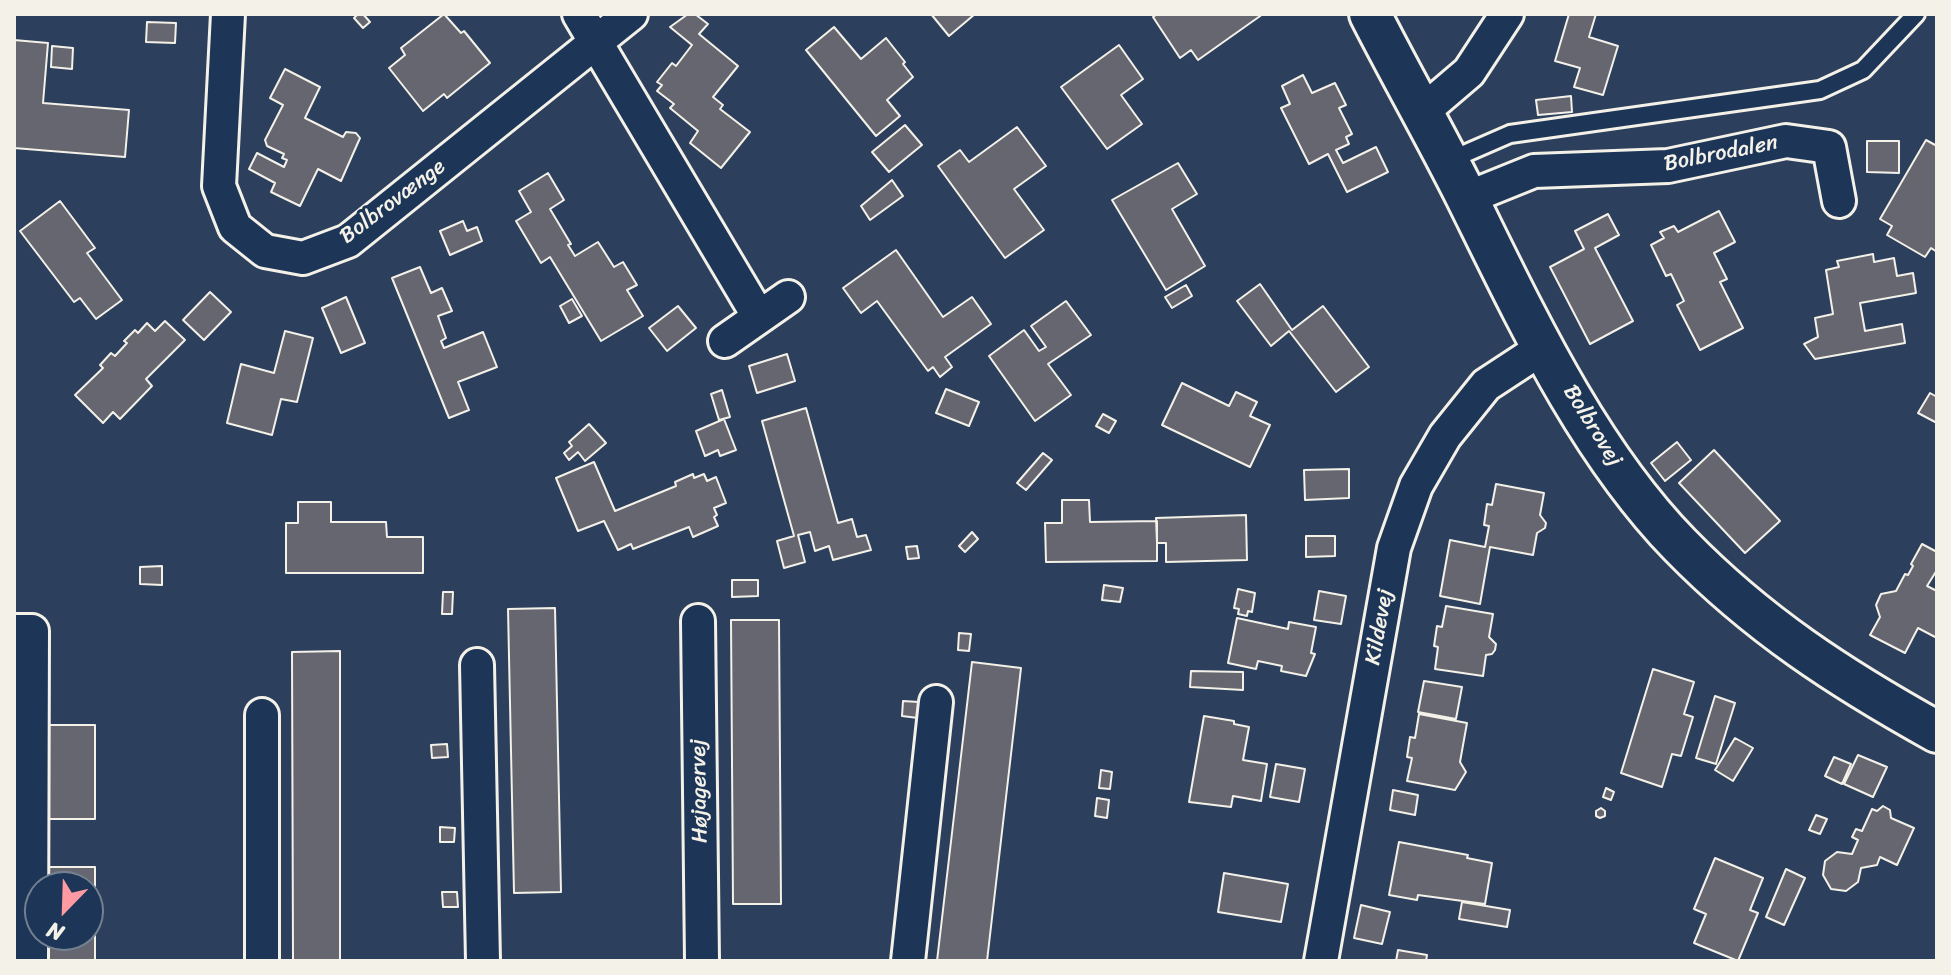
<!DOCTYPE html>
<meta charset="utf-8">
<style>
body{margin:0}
#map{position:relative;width:1951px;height:975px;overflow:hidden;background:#2c3f5c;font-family:Sriracha,sans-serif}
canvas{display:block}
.frame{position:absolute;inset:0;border:16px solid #f4f1e8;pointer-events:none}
.north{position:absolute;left:24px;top:871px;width:80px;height:80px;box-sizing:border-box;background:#1d3557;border:2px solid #738091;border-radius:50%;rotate:203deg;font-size:22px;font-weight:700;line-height:32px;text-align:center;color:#f4f1e8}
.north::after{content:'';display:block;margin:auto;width:28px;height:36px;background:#ff9aa2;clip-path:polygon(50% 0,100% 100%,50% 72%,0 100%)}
</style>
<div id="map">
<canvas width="1951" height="975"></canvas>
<div class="frame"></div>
<div class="north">N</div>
</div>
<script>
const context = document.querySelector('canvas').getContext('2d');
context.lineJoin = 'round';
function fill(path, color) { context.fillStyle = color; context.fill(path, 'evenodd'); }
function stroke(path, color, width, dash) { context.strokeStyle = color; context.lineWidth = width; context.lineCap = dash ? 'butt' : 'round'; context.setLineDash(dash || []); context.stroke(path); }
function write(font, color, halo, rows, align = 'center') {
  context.font = font + ' Sriracha,sans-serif'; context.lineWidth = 6; context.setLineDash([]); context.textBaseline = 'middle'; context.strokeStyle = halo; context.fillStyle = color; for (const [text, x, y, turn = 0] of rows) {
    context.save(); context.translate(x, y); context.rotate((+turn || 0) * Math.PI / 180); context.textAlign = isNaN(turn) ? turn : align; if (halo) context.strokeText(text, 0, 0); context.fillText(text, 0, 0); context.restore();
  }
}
const building = new Path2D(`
 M358 14H363L370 22 363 28 354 18Z
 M444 14 461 33 464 31 490 63 447 98 444 94 423 111 389 68 405 55 401 48Z
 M688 14H695L708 24 699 34 738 66 713 97 723 105 720 109 750 132 721 168 690 143 698 131 670 108 674 104 657 91 662 85 657 82 672 63 676 66 692 45 670 27Z
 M931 14H975L949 36Z
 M1157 14H1263L1198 60 1191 50 1180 58 1153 17Z
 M1569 14H1596L1589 37 1618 46 1603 95 1574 87 1580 68 1555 61Z
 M147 22 176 23 175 43 146 42Z
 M834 27 861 59 886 38 905 62 903 64 913 77 887 100 900 116 876 136 806 50Z
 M14 40 48 43 43 103 129 110 125 157 14 148Z
 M1119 45 1143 79 1121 95 1142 124 1107 149 1061 87Z
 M52 46 73 48 72 69 51 67Z
 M285 69 320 87 305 118 343 137 346 132 356 133 360 138 341 181 318 169 300 206 271 192 275 183 249 169 257 153 284 167 287 160 282 158 284 154 267 146 265 140 283 105 270 98Z
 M1303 75 1312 93 1335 83 1346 105 1339 108 1352 134 1346 137 1349 144 1336 150 1343 163 1376 147 1388 172 1347 192 1328 154 1309 164 1281 108 1290 104 1282 86Z
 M1571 96 1572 112 1538 115 1536 100Z
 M905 125 922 145 889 172 872 152Z
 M1017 127 1046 166 1014 189 1044 230 1005 258 938 166 960 150 969 162Z
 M1926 140 1937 146V252L1931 248 1925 257 1887 235 1892 226 1880 219Z
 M1867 141H1899V173L1867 172Z
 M1178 163 1197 194 1172 209 1205 266 1166 290 1112 200Z
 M548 173 564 200 550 209 571 244 568 245 575 256 598 242 614 267 623 262 637 285 627 290 643 316 601 341 550 257 541 263 516 221 531 212 519 191Z
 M892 180 903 196 870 220 861 206Z
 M60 201 95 248 87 253 122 300 96 319 80 298 74 302 20 231Z
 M1719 211 1735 242 1714 253 1727 279 1720 282 1743 328 1700 350 1677 305 1684 301 1671 274 1666 276 1651 245 1664 238 1660 232 1674 226 1678 232Z
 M1608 214 1619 235 1595 248 1633 321 1590 344 1550 267 1584 249 1575 231Z
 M463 221 467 231 477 227 482 241 450 255 440 231Z
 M896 250 943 317 972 297 991 324 945 357 952 367 940 377 933 367 928 371 877 301 861 313 843 288Z
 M1873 254 1874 262 1894 258 1897 276 1913 273 1916 293 1860 303 1865 331 1902 324 1905 343 1815 359 1804 344 1818 337 1815 318 1833 314 1826 270 1839 267 1837 261Z
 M420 267 431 293 442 288 452 311 438 316 446 338 441 341 444 348 483 332 497 367 458 382 469 410 449 418 392 278Z
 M1260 284 1292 330 1323 306 1369 367 1336 392 1289 331 1271 346 1237 301Z
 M1186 285 1192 296 1172 308 1165 297Z
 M210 292 231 312 204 340 183 320Z
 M346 297 365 343 341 353 322 308Z
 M572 299 582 316 569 323 560 306Z
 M1066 301 1091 335 1048 364 1071 395 1035 421 989 356 1024 330 1039 351 1046 347 1031 326Z
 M678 306 696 328 667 351 649 328Z
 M165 321 185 340 146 379 152 386 120 419 113 412 103 423 75 395 103 368 100 365 111 353 115 356 127 343 124 341 135 330 138 333 147 323 155 331Z
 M285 331 313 338 297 402 281 399 272 435 227 423 241 364 274 373Z
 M787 354 795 381 757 393 749 366Z
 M1182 383 1229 406 1236 392 1257 402 1250 416 1270 425 1250 467 1162 425Z
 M946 389 979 402 969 426 936 413Z
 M722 390 730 417 719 420 711 394Z
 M1930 393 1937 397V423L1918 413Z
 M806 408 838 523 852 519 857 537 866 535 871 550 833 560 829 546 815 551 810 532 798 535 805 562 784 568 777 541 794 536 762 421Z
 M1103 414 1116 421 1109 433 1096 426Z
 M724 419 736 450 720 456 718 450 705 456 696 431Z
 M589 424 606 443 585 461 578 452 569 460 564 453 572 446 569 442Z
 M1677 442 1691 460 1665 481 1651 463Z
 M1714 450 1780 521 1745 553 1679 483Z
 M1043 453 1052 460 1026 490 1017 483Z
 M594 462 615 511 676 486 675 482 693 474 694 478 704 474 707 481 716 477 726 503 714 508 717 515 714 517 718 526 693 537 689 527 633 549 631 544 618 550 604 521 578 531 556 478Z
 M1349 469V498L1305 500 1304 470Z
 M1496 484 1544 493 1540 515 1546 523 1545 528 1537 533 1533 555 1490 547 1480 604 1440 596 1450 540 1485 547 1489 526 1484 525 1487 504 1492 505Z
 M1062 500H1089L1090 522 1157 521V561L1046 562 1045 523H1062Z
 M298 502H331V522H386L387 537H423V573H286V523H298Z
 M1246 515 1247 560 1166 562V543H1157L1156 518Z
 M972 532 978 539 965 552 959 546Z
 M1306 536H1335V556L1306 557Z
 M1922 544 1937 552V570L1927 586 1937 591V638L1918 628 1905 653 1870 635 1880 617 1876 605 1881 594 1896 591 1905 574 1908 575 1913 566 1911 564Z
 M917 546 919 558 908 559 906 547Z
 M162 566V585L140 584V567Z
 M732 580H758V596L732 597Z
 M1104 585 1123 588 1120 602 1102 600Z
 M1238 589 1255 593 1252 612 1248 611 1247 616 1238 614 1239 609 1234 608Z
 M1319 591 1346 596 1341 624 1314 620Z
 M443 592H453L452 614H442Z
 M1446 606 1493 614 1489 637 1496 644 1495 650 1492 654 1486 655 1483 676 1435 669 1438 647 1434 646 1437 626 1442 627Z
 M555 608 561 892 514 893 508 609Z
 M1237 618 1288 629 1289 622 1316 627 1311 653 1315 654 1306 676 1281 671 1282 666 1258 661 1256 669 1228 663Z
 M731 620H779L781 904H733Z
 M959 633 971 634 969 651 958 650Z
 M340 651V961H293L292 652Z
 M972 662 1021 668 987 961H937Z
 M1653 669 1694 682 1684 714 1693 717 1681 756 1672 754 1662 787 1621 773Z
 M1191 671 1243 672V690L1190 687Z
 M1424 681 1462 687 1456 719 1418 712Z
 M1715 696 1735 703 1716 764 1696 758Z
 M903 701 919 702 918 718 902 716Z
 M1419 714 1467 723 1460 762 1466 772 1455 790 1407 781 1412 758 1407 757 1410 737 1415 738Z
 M1204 716 1234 721V724L1249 727 1243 760 1267 764 1261 801 1233 796 1231 807 1189 802Z
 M49 725H95V819H48Z
 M1735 738 1753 748 1733 781 1715 770Z
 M447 744 448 757 432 758 431 745Z
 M1858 755 1887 767 1873 797 1844 784Z
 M1834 757 1851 764 1842 784 1825 776Z
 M1276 764 1305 769 1299 802 1270 797Z
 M1101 770 1112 772 1110 789 1099 788Z
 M1606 788 1614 792 1611 800 1603 797Z
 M1393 790 1418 795 1415 815 1390 810Z
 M1097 798 1109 800 1107 818 1095 816Z
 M1883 806 1890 810 1891 818 1914 828 1897 865 1880 857 1877 865 1861 868 1858 882 1846 891 1831 889 1823 875 1825 861 1837 852 1852 854 1858 840 1852 837 1856 829 1862 831 1872 809 1877 811Z
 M1601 808 1605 811V816L1600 818 1596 816V811Z
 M1816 815 1827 819 1820 834 1809 830Z
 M440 827 455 828 454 842H440Z
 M1399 842 1468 855 1467 858 1492 863 1485 904 1418 895 1417 900 1389 895Z
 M1715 858 1763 878 1750 910 1758 913 1738 961 1694 943 1706 914 1694 909Z
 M49 867H95V961H49V935H88V887H49Z
 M1786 869 1805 878 1784 925 1766 917Z
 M1224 873 1288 884 1281 922 1218 912Z
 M442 892H457L458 907H443Z
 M1462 902 1510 910 1507 927 1459 919Z
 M1361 905 1390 912 1382 944 1354 938Z
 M1398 950 1427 955 1426 961H1396Z`);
const service = new Path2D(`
 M1448 161 1510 134 1820 90 1863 70 1916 14`);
const minor = new Path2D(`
 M228 14 219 186 235 227 265 251 303 258 348 241 631 14
 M579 14 759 317
 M1421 113 1469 72 1507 14
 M1467 198 1534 171 1668 166 1786 141 1829 147 1839 201
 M725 341 788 297
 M698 621 702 961
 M14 631H32L31 961
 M477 665 483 961
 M262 961V715
 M908 961 936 702
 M1321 961 1394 548 1416 486 1445 436 1486 385 1544 347`);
const tertiary = new Path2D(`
 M1370 14C1401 75 1435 134 1466 196 1524 313 1587 450 1680 545 1758 625 1840 678 1937 732`);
const streetNames = [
 ["Bolbrodalen",1721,154,-11],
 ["Bolbrovænge",393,202,-37],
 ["Bolbrovej",1592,426,58],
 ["Kildevej",1380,627,-80],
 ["Højagervej",700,791,-91]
];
fill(building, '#666670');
stroke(building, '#f4f1e8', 2);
stroke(service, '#f4f1e8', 22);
stroke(minor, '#f4f1e8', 38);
stroke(tertiary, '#f4f1e8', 46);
stroke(service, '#1d3557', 16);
stroke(minor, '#1d3557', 32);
stroke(tertiary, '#1d3557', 40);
write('22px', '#f4f1e8', '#1d3557', streetNames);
</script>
